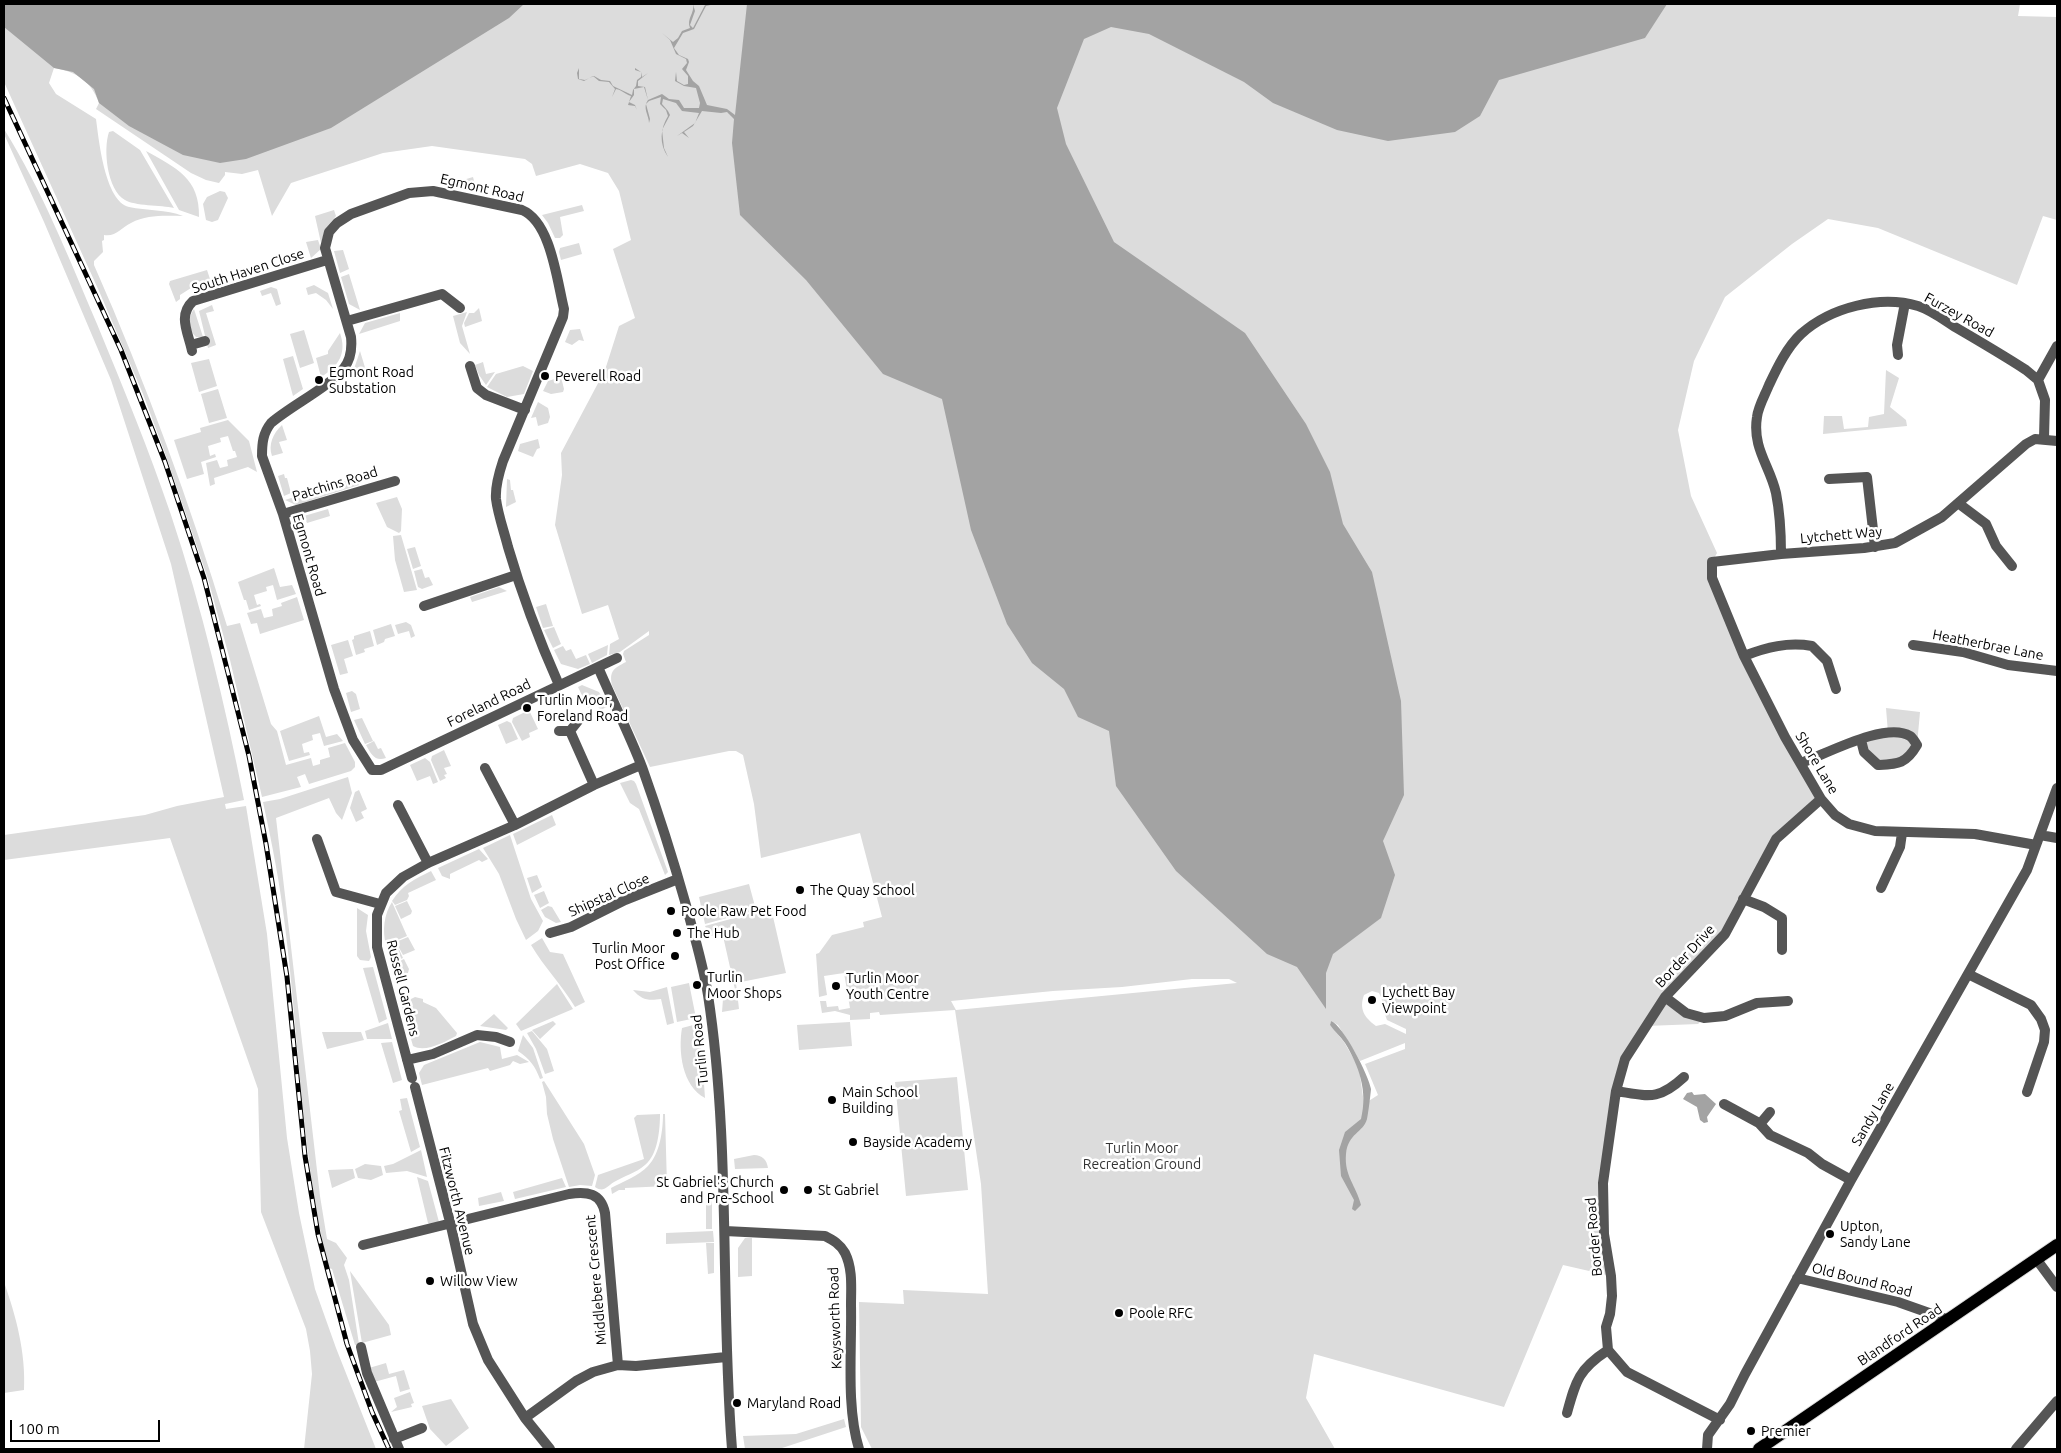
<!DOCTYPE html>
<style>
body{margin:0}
#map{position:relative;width:2061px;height:1453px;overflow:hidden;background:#fff;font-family:Ubuntu,sans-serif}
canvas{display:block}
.frame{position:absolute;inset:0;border:5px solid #000;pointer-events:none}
.scale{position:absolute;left:10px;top:1420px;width:150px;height:22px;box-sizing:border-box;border:2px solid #000;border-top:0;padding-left:6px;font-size:15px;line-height:18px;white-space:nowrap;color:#000;-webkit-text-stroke:4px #fff;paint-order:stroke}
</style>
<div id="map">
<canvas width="2061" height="1453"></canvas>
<div class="frame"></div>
<div class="scale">100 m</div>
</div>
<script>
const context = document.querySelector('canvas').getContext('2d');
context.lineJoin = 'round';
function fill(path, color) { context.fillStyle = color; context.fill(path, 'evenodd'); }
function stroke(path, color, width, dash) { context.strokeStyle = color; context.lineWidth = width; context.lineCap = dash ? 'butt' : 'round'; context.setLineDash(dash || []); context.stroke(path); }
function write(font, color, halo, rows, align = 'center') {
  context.font = font + ' Ubuntu,sans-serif'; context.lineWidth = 5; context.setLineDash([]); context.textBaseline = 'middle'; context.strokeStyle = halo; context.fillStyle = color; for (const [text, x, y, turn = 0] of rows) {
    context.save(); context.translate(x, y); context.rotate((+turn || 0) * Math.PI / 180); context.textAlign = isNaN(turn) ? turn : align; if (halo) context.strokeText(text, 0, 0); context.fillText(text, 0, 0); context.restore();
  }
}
const green = new Path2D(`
 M4 4H2020L2018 16 2057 17V220L2043 216 2017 285 1878 228 1828 219 1792 244 1725 297 1694 361 1678 430 1691 496 1717 553 1712 562 1744 656 1821 799 1776 839 1735 916 1665 997 1704 1018 1698 1024 1646 1026 1625 1059 1603 1183 1611 1276 1563 1265 1504 1407 1314 1354 1306 1398 1335 1449H872L861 1427 859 1302 904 1304 903 1290 988 1294 981 1184 955 1010 880 1015 879 1012 870 1013V1019L850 1020V1015L835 1011 822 1013 820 1001H826L827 1007 838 1006 839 1010 850 1008 844 973 824 976 827 995 819 997 816 954 819 953 832 935 864 927 863 922 882 917 860 833 761 858 754 804 743 755 736 751H729L650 767 612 685C609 671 614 668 626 662L623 654 624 651 649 635V631L620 652 609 655 610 644 619 639 608 605 582 614 555 525 562 475 561 453 605 370 619 326 635 318 613 249 631 240 619 191 608 173 580 164 536 176 532 164 525 159 432 146 383 153 291 183 272 216 258 170 242 174 225 172V175L219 183 206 180 191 173 96 109 99 103C91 81 77 72 54 68L49 83 56 94 96 119C99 141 105 201 129 207 147 211 166 209 183 216 166 216 148 214 131 223 121 228 116 237 104 235V240L102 241 103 252 94 261V265C146 383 190 503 227 626L240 623 271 724 277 731 286 765 311 758 313 766 320 764V760L330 757 328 748 345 743 355 762V767L351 771 309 784 305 774 297 777 301 787 262 797 230 660 208 579 166 456 143 394 99 291 4 82ZM1192 979H1229L1237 983 956 1010 951 1001 1053 991 1122 987ZM1372 991 1379 993C1384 1002 1383 1010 1387 1020L1406 1029V1034L1385 1024 1376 1026C1364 1017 1359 1009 1364 995ZM1331 1021 1338 1025 1360 1061 1405 1043V1049L1365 1064 1378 1095 1364 1104 1359 1068 1344 1042 1330 1025Z
 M4 129C42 190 69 258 97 324 123 387 149 450 171 515 202 608 225 704 244 800L225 804 226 809 246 806 267 934 287 1138 299 1213 315 1289 336 1348 376 1449H304L312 1374 310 1351 306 1329 261 1212 258 1089 170 838 4 860V835L145 815 177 806 224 797 171 564 111 380 44 222 4 134Z
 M113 131 140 150 174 208C161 205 134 206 125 200 107 190 103 149 109 132Z
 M146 151C176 168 200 178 199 217L179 210Z
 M473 177 477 192 454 188 453 183Z
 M220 191 225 192 228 198 218 220 212 222 206 220 203 204 207 197Z
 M582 205 584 211 560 217 563 235 560 238H555L548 223 542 215Z
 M334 210 336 216 326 228 321 243 315 216Z
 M318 240 321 249 311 258 306 242Z
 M579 243 582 254 561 260 559 252 560 248Z
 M343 250 349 269 340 273 334 251Z
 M207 270 211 282 191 288 180 295V299L176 302 169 284 170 281Z
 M349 274 360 310 349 304 341 277Z
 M314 285 328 293 333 309 326 300 316 293 308 295 306 288Z
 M271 287 277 289 281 304 276 306 271 293 262 296 260 291Z
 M212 305 214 311 206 313 216 345 208 348 199 311Z
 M479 308 482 321 465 327 464 323 469 313H474Z
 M194 309 203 337H196C188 330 188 317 194 309Z
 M467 312 462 326 470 354 460 343 453 316Z
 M400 313V321L359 334 365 323Z
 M580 329 584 341 579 340 572 345 565 342 570 330Z
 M304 330 314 363 300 368 290 334Z
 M340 333C347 353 339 366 321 377L316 358 328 354V351Z
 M360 351 367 374 365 378 361 380 354 369Z
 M293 356 303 389 293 396 283 359Z
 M209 359 217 386 199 392 191 363Z
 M483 362 486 374 495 372 486 385 479 375 475 365Z
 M523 366 533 371 524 394 507 397 487 387 496 374Z
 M1886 370 1899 378 1890 407 1906 420 1907 426 1823 434 1824 416H1842L1844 429 1868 427 1869 417 1884 414Z
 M561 377 564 389 563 392 551 394 543 391 548 381Z
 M218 389 227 418 209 423 201 394Z
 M538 402 548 408 550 417 548 423 538 426 536 417 531 418Z
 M228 420 249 441 257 472 248 467 214 478 215 484 210 486 206 463 217 460 220 468 228 466 227 460 237 457 235 451H233L228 436 220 438 221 442 208 446 210 456 215 454 216 457 201 462 204 474 187 479 174 440 201 432 200 428Z
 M282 425 287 440 279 442 283 453 272 456C268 445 273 433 282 425Z
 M538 439 540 448 537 449 533 457 518 451 520 444Z
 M284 474 285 478H287L291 493 284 496 278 476Z
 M357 477 359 485 296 505 285 500Z
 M507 479 510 480 511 490H513L516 502 506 507Z
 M397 497 402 509 401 531 399 533 387 527 376 503Z
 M328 509 330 516 307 523 304 516Z
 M401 535 417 590 404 592 395 560 393 536Z
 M415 547 421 566 413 569 407 549Z
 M274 568 280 587 292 585 296 594 277 600 273 585 266 587 267 591 254 595 257 605 260 604 261 606 249 610 246 600H244L238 582Z
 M422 569 425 578 429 577 433 585 422 589 418 587 414 571Z
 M499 587 507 591 472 602 470 597Z
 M297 597 304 620 260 634 257 623 251 624 247 613 261 609 264 618 273 616 272 609 282 606 281 603Z
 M546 604 553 626 543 628 536 607Z
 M406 622 411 625 415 636 411 638 409 631 398 634 395 625Z
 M391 624 395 636 385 639 384 642 377 645 373 630Z
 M554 627 561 644 553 648 544 630Z
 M370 631 374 646 364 649 365 652 356 655 352 640 354 639V636Z
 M348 640 353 656 344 659 348 673 340 675 331 645Z
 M608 645 607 655 592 663 588 654Z
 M563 646 566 651 571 649 576 659 586 655 590 664 578 669 561 664 554 650Z
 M582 685 599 692 607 707 600 710 597 704 588 708 578 687Z
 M352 691 356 694 360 709 351 712 346 693Z
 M1886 708 1920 712 1917 745 1911 756 1878 765 1861 740 1888 733Z
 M529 710 538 729 529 733 530 737 522 741 512 722 513 718Z
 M319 716 326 737 337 734 343 741 324 746 320 733 312 735 313 740 302 744 304 753 309 752 310 755 289 761 280 731Z
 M362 718 373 741 365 744 354 720Z
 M507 721 511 723 518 739 506 744 498 725Z
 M374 741 378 749 381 748 386 758C375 762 371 754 366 745Z
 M444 750 451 766 444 768 447 774 444 775 446 778 440 781 431 760 432 756Z
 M425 758 430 762 438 782 433 784 430 776 417 781 410 765Z
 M348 777 352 793 342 820 336 813 329 798 276 818 320 1196 327 1239 336 1243 347 1258 344 1265 349 1280 359 1344 355 1345 332 1269 329 1268 327 1261C301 1151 299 1038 285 926 280 884 272 843 263 802L280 799Z
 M631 780 634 781 636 784 668 872 665 875 639 809 630 803 620 783Z
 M359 790 367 809 361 812 364 818 356 822 350 808 355 792Z
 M552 815 556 825 517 845 513 834Z
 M510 835 531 899 543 921 538 931 526 940 516 919 499 874 483 848Z
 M479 849 488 859 482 862 479 860 450 874V879L442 876 438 868Z
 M431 871 436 880 408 893 409 896 407 900 395 905 392 901C402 885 415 879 431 871Z
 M537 875 542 887 532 893 527 878Z
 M749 884 756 910 705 924 699 897Z
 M544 891 549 903 540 908 534 895Z
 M407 901 412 911 411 914 401 919 395 906Z
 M392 902 407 936 386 945C382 931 384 914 392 902Z
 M548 906 552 907 561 922 556 923 545 917 541 910Z
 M357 908 368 915 366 931 371 957 369 961 360 960 357 956Z
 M771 908 786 973 736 983 739 1009 722 1012 723 999 736 994 723 936 715 937 710 935 705 926Z
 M408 937 415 950 403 955 396 942Z
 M542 938 550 952 563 954 585 1002 575 1007C562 985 544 967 531 945Z
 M396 943 403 958 391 963 386 947Z
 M404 959 409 969 408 973 395 978 391 965Z
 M373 967 387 1019 379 1023 363 968Z
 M689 983 696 1018 677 1022 671 987Z
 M557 984 573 1009 521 1031 516 1024Z
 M667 987 674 1023 667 1025 661 999C648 1001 642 1000 633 990L650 992Z
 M415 997 423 999V1002L436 1008 457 1033 456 1036C445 1042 425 1053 413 1046L401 1004Z
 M494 1014 508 1028 506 1030 480 1026Z
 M553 1021 556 1024 540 1039 532 1030Z
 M850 1022 852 1046 799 1050 797 1025Z
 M388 1023 392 1039H367L365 1031Z
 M697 1024 702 1055 705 1098C682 1086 678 1051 682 1028Z
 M532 1031 547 1049 554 1071 545 1074 536 1049 527 1033Z
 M322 1032H361L364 1040 327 1049Z
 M523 1035 533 1048 543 1078 540 1079C535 1066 530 1059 518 1051Z
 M392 1042 402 1080 393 1083 381 1043Z
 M480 1042 500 1047 502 1059 517 1055 529 1062 520 1064 513 1061 510 1065 490 1071 488 1068 422 1085 419 1073 424 1065Z
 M957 1077 968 1190 906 1196 895 1082Z
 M544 1081 584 1144 595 1175 592 1186 580 1185 569 1187 553 1139 547 1114 546 1097 542 1082Z
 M407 1098 420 1147 411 1152 399 1111 402 1110 400 1099Z
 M660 1114C660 1129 658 1155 645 1165 636 1173 624 1176 614 1182 606 1187 604 1193 595 1187L598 1175 644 1159 634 1118 637 1115Z
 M663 1114H665L667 1186 625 1188V1190H619L612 1194 611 1188C622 1182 639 1176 648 1166 660 1154 663 1130 663 1114Z
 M421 1150 427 1177 407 1171 386 1173 384 1166 393 1164Z
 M754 1155C762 1155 767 1160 768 1168L735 1169 734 1159Z
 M365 1164 381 1166 383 1175 371 1180 358 1178 355 1169Z
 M353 1169 355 1178 332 1188 328 1170Z
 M417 1177 428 1181 439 1222 431 1225 428 1223Z
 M562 1178 566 1187 515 1199 513 1192Z
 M501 1192 504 1201 479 1206 478 1198Z
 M712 1199V1229H706V1200Z
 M713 1231 714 1242 666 1244V1233Z
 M745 1238H752V1276L738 1277V1248Z
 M706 1243H714V1273L708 1274Z
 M350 1271 389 1325 391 1335 362 1343Z
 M4 1282C16 1316 26 1353 24 1390L4 1393Z
 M386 1363 389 1374 404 1370 410 1389 400 1392 396 1376 374 1382 369 1368Z
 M410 1392 414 1403 411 1404 412 1407 391 1412 397 1407 394 1398Z
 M451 1399 469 1428 446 1446 430 1429 422 1406Z
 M844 1419 846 1427 779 1449H745L743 1436 796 1434Z`);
const water = new Path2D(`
 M4 4H524L509 18 331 128 246 159 220 163 183 155 129 126 99 103 94 89 73 72 54 68 4 27Z
 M693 4 695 11 690 25 693 28 705 5 715 4 706 6 694 29 683 33 674 48 679 55 688 59 689 62 686 70 693 81 699 86 707 105 727 109 735 115 747 4H1667L1645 38 1499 80 1480 116 1455 132 1388 141 1337 130 1273 103 1244 82 1149 34 1111 27 1084 39 1057 108 1066 144 1114 242 1245 333 1306 424 1330 472 1343 524 1372 572 1401 701 1404 795 1383 841 1395 875 1381 918 1333 954 1326 973V1009L1297 967 1267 954 1176 871 1116 786 1109 731 1078 717 1064 689 1032 663 1007 624 971 530 942 399 883 374 806 280 740 215 732 143 734 119 727 112 721 113 702 111 693 126 684 132 689 138 682 133 677 136 695 123 699 113 682 111 676 103 663 99 662 104 668 111 670 115 662 130 664 148 668 157C659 144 660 129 668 116L666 110 660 104 661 97 649 101 646 104 650 119 649 123C649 115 642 108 648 100L644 87 634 89V95L629 102 635 105 637 110 635 106 628 105 631 96C625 94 622 90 616 89L612 97 615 89 609 82 599 81 593 76 584 81 578 79 577 73 579 68V79L585 80 594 76 601 80 610 81 613 86 632 95 633 90 636 86 637 80 641 77V72L635 70V68L641 72 642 77 648 73 638 81V86L645 87 648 100 662 94 669 99 679 100 684 108H699L700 103 696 88 684 86 675 81 676 72 677 81 684 85 688 84V76L682 69 687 63 686 59 676 54 670 40 662 33 673 42 678 38 682 31 690 28C686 19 695 13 693 4Z
 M1331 1021C1343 1025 1369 1076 1371 1089 1371 1091 1368 1116 1367 1119 1363 1133 1348 1133 1346 1154 1344 1176 1356 1185 1361 1205L1355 1211 1352 1209 1354 1200 1341 1176 1339 1150 1345 1132 1361 1119C1368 1091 1359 1066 1345 1043 1341 1037 1334 1031 1330 1025Z
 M1692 1092 1694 1095 1705 1094 1716 1104 1707 1117 1708 1122 1704 1123 1700 1120 1697 1107 1683 1099 1687 1093Z`);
const minor = new Path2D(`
 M347 321 442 294 460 308
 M191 345 205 341
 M192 351C189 334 177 316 193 301L327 260
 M1898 355 1897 345 1905 303
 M470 366 477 388 486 395 525 410
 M2044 438 2045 400 2038 380 2057 346
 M1829 479 1867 477 1875 547
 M1958 503 1986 524 1996 546 2012 566
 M283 514 395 481
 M1781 554C1781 534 1780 513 1776 493 1770 466 1752 448 1757 417 1758 407 1765 395 1769 385 1777 368 1787 347 1801 334 1831 307 1880 295 1918 306 1931 310 1944 320 1955 327 1979 341 2003 355 2026 370L2038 380
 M424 606 516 575
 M1913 645 1963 652 2008 665 2057 671
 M1744 656C1767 647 1788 642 1812 646L1827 661 1836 689
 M598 667C612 700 629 733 642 767 658 812 673 859 686 905 694 935 703 964 708 995 731 1145 720 1298 732 1449
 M559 685C539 640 522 595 508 547 504 531 498 515 496 499 495 486 499 473 503 461L563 317 564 309C557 281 551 222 522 210L433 191 409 193 351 214 337 223 329 232 325 248 351 337C352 347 351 359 344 368 328 388 292 405 271 423 263 433 262 443 262 456L283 514 334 689 353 740 372 770H381L617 658
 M559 731H570L594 785
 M570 731 578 721
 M1801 763C1826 754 1886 721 1910 736 1913 738 1915 742 1917 745 1906 764 1898 764 1878 765L1864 752 1861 740
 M485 768 515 825
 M398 805 428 863
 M2040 835 2057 838
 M317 839 336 892 380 904
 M2036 845 1975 834 1875 831 1849 824 1835 815 1821 799 1785 737 1744 656 1712 578V562L1781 554 1864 548 1895 543 1942 517 2026 444 2035 439 2057 441
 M1881 888 1900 847 1902 833
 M1743 899 1764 907 1782 918V950
 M550 933 571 927 625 900 678 879
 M1968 974 2031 1005 2041 1019 2045 1030 2044 1042 2027 1092
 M1665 997 1686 1013 1704 1018 1725 1016 1757 1003 1788 1001
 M407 1060 433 1054 477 1035 496 1037 510 1042
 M412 1078 377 947V915L386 893 403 877 428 863 515 825 594 785 641 765
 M415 1087 450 1222 473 1324 488 1360 525 1418 550 1449
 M1616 1091C1649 1096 1658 1101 1684 1077
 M1724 1104 1759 1123 1770 1135 1808 1153 1822 1164 1851 1180
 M1760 1124 1770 1112
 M725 1231 825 1236C833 1240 840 1244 845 1253 853 1269 851 1288 851 1305 852 1351 846 1406 859 1449
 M363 1245 569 1194C587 1191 601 1193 605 1213L618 1365
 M2037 1260 2057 1287
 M1797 1278 1898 1302 1949 1320
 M361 1347 367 1373 399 1449
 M1567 1413C1576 1380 1579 1369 1608 1350
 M525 1418 576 1381 593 1372 618 1365 636 1366 726 1357
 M1720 1420 1627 1372 1608 1350 1606 1327 1610 1314 1612 1296 1611 1276 1604 1234 1603 1183 1616 1091 1625 1059 1665 997 1725 934 1776 839 1821 799
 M394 1439 422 1428
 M1707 1449 1708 1435 1730 1404 1745 1374 1851 1180 2027 870 2057 788
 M2016 1449 2057 1401`);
const major = new Path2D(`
 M1759 1449 2057 1245`);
const rail = new Path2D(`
 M4 98 121 350 165 462 204 578 249 756 266 844 287 977 305 1156 318 1234 347 1344 372 1412 389 1449`);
const markers = [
 [545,376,5,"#000"],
 [319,380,5,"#000"],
 [527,708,5,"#000"],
 [800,890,5,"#000"],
 [671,911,5,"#000"],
 [677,933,5,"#000"],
 [675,956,5,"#000"],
 [697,985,5,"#000"],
 [836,986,5,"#000"],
 [1372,1000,5,"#000"],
 [832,1100,5,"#000"],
 [853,1142,5,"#000"],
 [784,1190,5,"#000"],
 [808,1190,5,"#000"],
 [1830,1234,5,"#000"],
 [430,1281,5,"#000"],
 [1119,1313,5,"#000"],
 [737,1403,5,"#000"],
 [1751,1431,5,"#000"]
];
const streetNames = [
 ["Egmont Road",482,188,13],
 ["South Haven Close",248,271,-18],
 ["Furzey Road",1959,315,29],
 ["Patchins Road",335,484,-17],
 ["Lytchett Way",1841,535,-5],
 ["Egmont Road",309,555,74],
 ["Heatherbrae Lane",1988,645,11],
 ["Foreland Road",489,703,-26],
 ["Shore Lane",1817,763,59],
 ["Shipstal Close",609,895,-24],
 ["Border Drive",1685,956,-47],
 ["Russell Gardens",403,988,76],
 ["Turlin Road",700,1050,-96],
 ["Sandy Lane",1873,1114,-60],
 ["Fitzworth Avenue",457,1201,76],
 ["Border Road",1594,1237,-95],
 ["Middlebere Crescent",596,1280,-95],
 ["Old Bound Road",1862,1280,14],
 ["Keysworth Road",835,1318,-92],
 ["Blandford Road",1900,1335,-34]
];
const poiNames = [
 ["Egmont Road",329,372],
 ["Substation",329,388],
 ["Peverell Road",555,376],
 ["Turlin Moor,",537,700],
 ["Foreland Road",537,716],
 ["The Quay School",810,890],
 ["Poole Raw Pet Food",681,911],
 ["The Hub",687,933],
 ["Turlin Moor",665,948,"right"],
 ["Post Office",665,964,"right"],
 ["Turlin",707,977],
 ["Moor Shops",707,993],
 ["Turlin Moor",846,978],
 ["Youth Centre",846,994],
 ["Lychett Bay",1382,992],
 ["Viewpoint",1382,1008],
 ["Main School",842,1092],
 ["Building",842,1108],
 ["Bayside Academy",863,1142],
 ["St Gabriel's Church",774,1182,"right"],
 ["and Pre-School",774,1198,"right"],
 ["St Gabriel",818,1190],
 ["Upton,",1840,1226],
 ["Sandy Lane",1840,1242],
 ["Willow View",440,1281],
 ["Poole RFC",1129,1313],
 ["Maryland Road",747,1403],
 ["Premier",1761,1431]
];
const parkNames = [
 ["Turlin Moor",1142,1148],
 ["Recreation Ground",1142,1164]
];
fill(green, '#dcdcdc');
fill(water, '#a3a3a3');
stroke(major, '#dbdbdb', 14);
stroke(minor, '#555', 10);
stroke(major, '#000', 12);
stroke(rail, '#000', 5);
stroke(rail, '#fff', 3, [9]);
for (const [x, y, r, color] of markers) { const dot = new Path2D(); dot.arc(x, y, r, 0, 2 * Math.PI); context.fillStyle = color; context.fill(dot); stroke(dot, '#fff', 2); }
write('14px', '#000', '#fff', streetNames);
write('14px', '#000', '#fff', poiNames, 'left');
write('14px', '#333', '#fff', parkNames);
</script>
